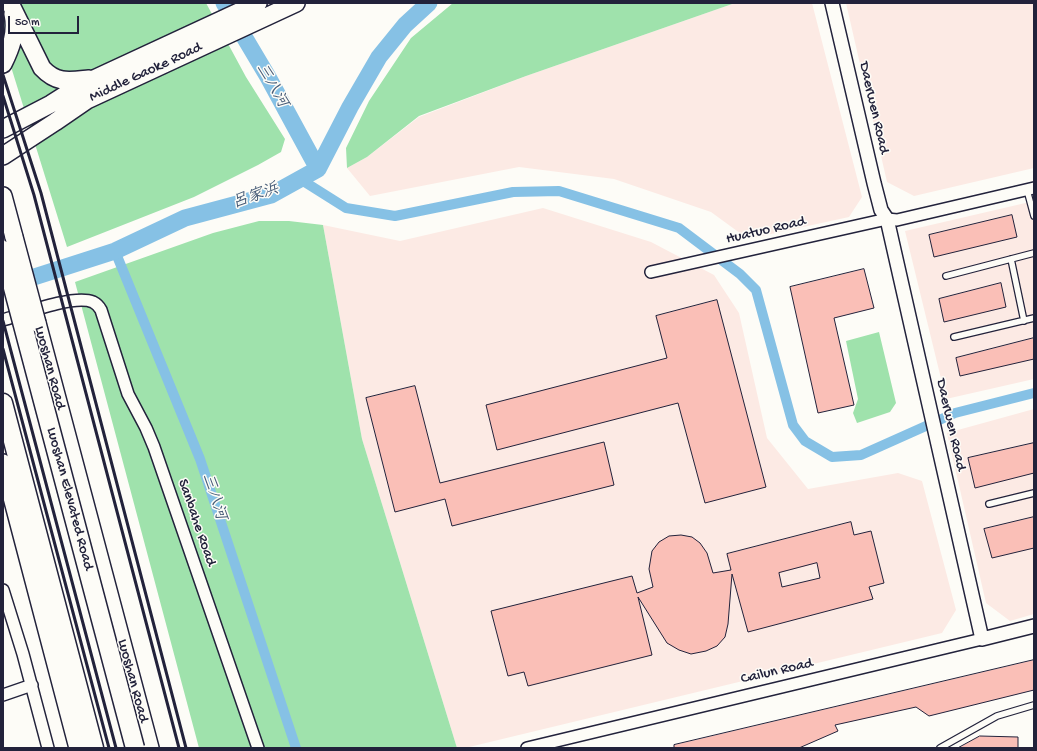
<!DOCTYPE html>
<meta charset="utf-8">
<style>
body{margin:0}
#map{position:relative;width:1037px;height:751px;overflow:hidden;background:#fdfcf7;font-family:"Gochi Hand",sans-serif}
canvas{display:block}
.frame{position:absolute;inset:0;border:4px solid #22223b;pointer-events:none}
.scale{position:absolute;left:8px;top:16px;width:71px;height:18px;box-sizing:border-box;border:2px solid #22223b;border-top:0;padding-left:5px;font-size:12px;line-height:14px;white-space:nowrap;color:#22223b;-webkit-text-stroke:3px #fdfcf7;paint-order:stroke}
</style>
<div id="map">
<canvas width="1037" height="751"></canvas>
<div class="frame"></div>
<div class="scale">50 m</div>
</div>
<script>
const context = document.querySelector('canvas').getContext('2d');
context.lineJoin = 'round';
function fill(path, color) { context.fillStyle = color; context.fill(path, 'evenodd'); }
function stroke(path, color, width, dash) { context.strokeStyle = color; context.lineWidth = width; context.lineCap = dash ? 'butt' : 'round'; context.setLineDash(dash || []); context.stroke(path); }
function write(font, color, halo, rows, align = 'center') {
  context.font = font + ' "Gochi Hand","LXGW WenKai TC",sans-serif'; context.lineWidth = 3; context.setLineDash([]); context.textBaseline = 'middle'; context.strokeStyle = halo; context.fillStyle = color; for (const [text, x, y, turn = 0] of rows) {
    context.save(); context.translate(x, y); context.rotate((+turn || 0) * Math.PI / 180); context.textAlign = isNaN(turn) ? turn : align; if (halo) context.strokeText(text, 0, 0); context.fillText(text, 0, 0); context.restore();
  }
}
const built = new Path2D(`
 M735 3H812L862 197 849 217 748 239 711 212 614 179 519 167 370 196 347 168 367 157 419 117 526 76Z
 M846 3H1034V168L914 196 887 182Z
 M1034 201V379L946 399 905 231Z
 M543 208 651 242 714 275 739 313 767 438 808 489 898 473 922 481 956 610 942 633 465 748H457L362 439 323 225 400 241Z
 M1034 409V614L1010 621 986 603 947 433Z`);
const green = new Path2D(`
 M3 3H206L246 77 285 139 281 152 258 165 194 197 67 247 3 41Z
 M453 3H735L526 76 419 116 367 157 347 168 346 148 369 101 411 38Z
 M259 221H289L323 225 362 439 457 748H199L75 282 213 233Z
 M879 332 896 403 890 412 857 423 853 413 858 399 846 341Z`);
const canal = new Path2D(`
 M300 179 346 208 395 216 513 192 559 191 679 228 740 274 756 290 793 425 805 441 832 457 861 455 955 413 1034 393
 M115 251 200 459 296 748`);
const river = new Path2D(`
 M224 3 268 77 318 169
 M3 287 115 251 185 218 271 195 318 169 350 107 379 57 405 25 429 3`);
const building = new Path2D(`
 M1012 215 1017 237 934 257 929 235Z
 M864 269 874 308 834 318 854 405 818 413 790 287Z
 M1001 283 1006 307 944 322 939 299Z
 M717 300 766 487 705 503 678 403 497 450 486 405 667 358 656 316Z
 M1034 338V359L960 376 956 358Z
 M415 386 440 483 604 442 614 485 452 526 445 499 395 512 366 398Z
 M1034 443V473L975 488 968 458Z
 M1034 517V548L992 558 984 529Z
 M851 522 854 535 871 531 884 583 869 587 873 599 748 632 732 574 728 624 725 637 717 646 706 651 691 654 679 650 667 643 638 597 652 655 528 686 524 672 508 676 491 611 632 576 637 593 653 587 649 569 652 551 659 542 669 536 681 535 692 537 700 543 707 553 713 573 731 570 727 554ZM817 563 820 578 782 587 779 573Z
 M1034 660V690L929 716 916 707 835 725 838 731 799 748H674V745Z
 M980 736 1018 737V748H958Z`);
const service = new Path2D(`
 M1027 190 1034 216
 M1011 259 1024 321
 M946 276 1034 253
 M954 337 1034 318
 M989 504 1034 493
 M940 748 997 716 1034 705`);
const minor = new Path2D(`
 M651 272 887 219 897 220 1034 188
 M3 320C23 314 74 294 93 302 97 304 99 306 101 310L128 394 146 428 154 447 258 748
 M3 590 23 654 48 748
 M3 695 32 685
 M527 748 982 639`);
const tertiary = new Path2D(`
 M832 3 874 183 881 210 887 219 982 639 1034 626`);
const primary = new Path2D(`
 M10 3 42 68C57 84 69 81 89 79
 M3 64C11 48 17 32 13 14
 M3 129 51 104 81 85 258 3
 M3 156 55 122 87 100 296 3
 M3 196 14 237
 M37 323 150 748
 M3 463 78 748`);
const trunk = new Path2D(`
 M3 403 94 748`);
const rail = new Path2D(`
 M3 75 41 193 186 748
 M3 96 34 195 179 748
 M3 321 116 748
 M3 349 109 748`);
const primaryBridge = new Path2D(`
 M14 237 37 323`);
const trunkBridge = new Path2D(`
 M3 250 135 748`);
const streetNames = [
 ["Middle Gaoke Road",146,73,-25],
 ["Daerwen Road",873,108,77],
 ["Huatuo Road",766,231,-13],
 ["Luoshan Road",49,368,75],
 ["Daerwen Road",950,425,77],
 ["Luoshan Elevated Road",69,499,75],
 ["Sanbahe Road",196,523,71],
 ["Cailun Road",777,672,-13],
 ["Luoshan Road",132,681,75]
];
const waterNames = [
 ["三八河",271,86,60],
 ["吕家浜",256,197,-19],
 ["三八河",213,497,72]
];
fill(built, '#fceae4');
fill(green, '#9fe2ac');
stroke(canal, '#86c1e5', 10);
stroke(river, '#86c1e5', 17);
fill(building, '#fabfb7');
stroke(building, '#22223b', 1);
stroke(service, '#22223b', 8);
stroke(minor, '#22223b', 14);
stroke(tertiary, '#22223b', 16);
stroke(primary, '#22223b', 20);
stroke(trunk, '#22223b', 21);
stroke(service, '#fdfcf7', 5.5);
stroke(minor, '#fdfcf7', 11);
stroke(tertiary, '#fdfcf7', 13);
stroke(primary, '#fdfcf7', 17);
stroke(trunk, '#fdfcf7', 18);
stroke(rail, '#22223b', 3);
stroke(primaryBridge, '#22223b', 20, []);
stroke(trunkBridge, '#22223b', 21, []);
stroke(primaryBridge, '#fdfcf7', 17);
stroke(trunkBridge, '#fdfcf7', 18);
write('15px', '#22223b', '#fdfcf7', streetNames);
write('italic 16px', '#455a76', '#fdfcf7', waterNames);
</script>
